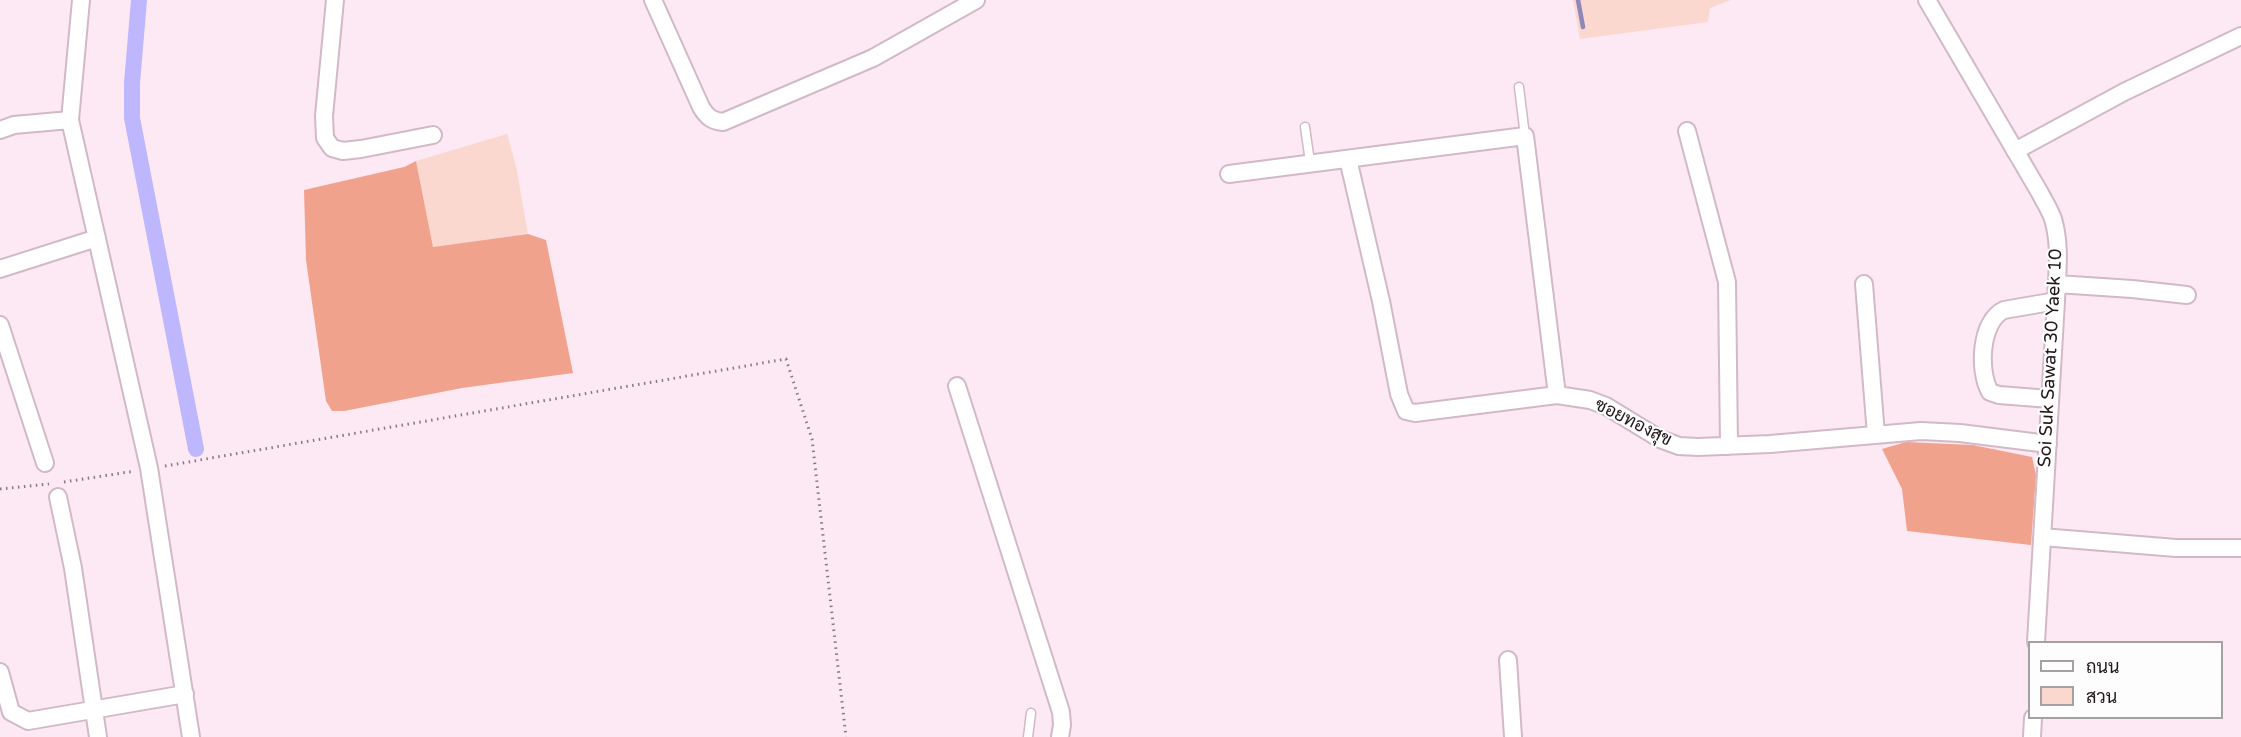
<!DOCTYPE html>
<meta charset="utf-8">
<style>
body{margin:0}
#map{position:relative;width:2241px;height:737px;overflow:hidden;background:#fde9f4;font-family:"Varela Round",Sarabun,sans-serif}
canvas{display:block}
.legend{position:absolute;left:2028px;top:641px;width:195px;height:78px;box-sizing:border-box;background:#fdfdfd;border:2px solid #a5a1a3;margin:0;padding:8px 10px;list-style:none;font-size:18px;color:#21181d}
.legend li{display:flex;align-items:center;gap:12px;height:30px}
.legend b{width:30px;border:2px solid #a5a1a3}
</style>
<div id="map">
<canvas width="2241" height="737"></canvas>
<ul class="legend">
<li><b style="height:8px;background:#fff"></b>ถนน</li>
<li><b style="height:16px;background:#fad8cf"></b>สวน</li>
</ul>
</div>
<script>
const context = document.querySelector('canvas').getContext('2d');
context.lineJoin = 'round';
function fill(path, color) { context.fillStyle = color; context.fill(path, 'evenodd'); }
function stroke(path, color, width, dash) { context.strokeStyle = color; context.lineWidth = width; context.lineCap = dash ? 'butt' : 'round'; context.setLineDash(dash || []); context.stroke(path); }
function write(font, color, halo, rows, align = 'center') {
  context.font = font + ' "Varela Round",Sarabun,sans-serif'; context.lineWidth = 4.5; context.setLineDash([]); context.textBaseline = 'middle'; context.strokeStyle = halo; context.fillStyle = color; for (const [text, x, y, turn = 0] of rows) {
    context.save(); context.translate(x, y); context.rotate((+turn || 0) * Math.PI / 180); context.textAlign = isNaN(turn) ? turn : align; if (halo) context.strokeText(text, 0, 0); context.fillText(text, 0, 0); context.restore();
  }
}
const green = new Path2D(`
 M1573 0H1731L1710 8 1708 22 1580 39Z
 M507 134 516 166 528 234 433 247 416 161Z`);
const forest = new Path2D(`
 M416 161 433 247 528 234 546 240 573 373 462 388 344 411H332L326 401 306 260 304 190 404 167Z
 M1906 442 1973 445 2032 457 2036 475 2031 545 1907 531 1902 489 1882 449Z`);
const stream = new Path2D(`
 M1578 0 1583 27`);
const canal = new Path2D(`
 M139 0 132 83V118L196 449`);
const path = new Path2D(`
 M165 466 786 359 812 439 846 737
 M64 482 135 471
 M0 489 49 484`);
const lane = new Path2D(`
 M1519 87 1525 136
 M1305 127 1310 162
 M1028 737 1031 713`);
const street = new Path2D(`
 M81 0 70 120 149 468 191 737
 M335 0 324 116 325 138 332 148 343 151 361 149 433 135
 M653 0 701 107C707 117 712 121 723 122L873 58 976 0
 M1927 0 2040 193C2044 201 2050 210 2053 219 2061 245 2057 274 2056 301L2036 642
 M0 130 14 125 70 120
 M1687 131 1727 282 1729 446
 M2015 151 2124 92 2241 36
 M1348 159 1381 301 1399 394 1406 411 1415 413 1557 395 1590 400 1606 406 1660 439 1679 446 1698 447 1770 444 1921 431 1960 433 2048 444
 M1229 174 1525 136 1557 395
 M0 269 97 238
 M1864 284 1876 435
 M2057 284 2132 289 2187 295
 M0 325 45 463
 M957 386 1061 712 1062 725 1060 737
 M2050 399 1999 395 1990 392C1978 371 1980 321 2004 310L2056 301
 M58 497 73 568 98 737
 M2042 537 2176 548H2241
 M1508 660 1513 737
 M0 672 11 712 28 721 185 694
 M2032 737 2033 718`);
const streetNames = [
 ["Soi Suk Sawat 30 Yaek 10",2051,358,-87],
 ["ซอยทองสุข",1633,423,27]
];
fill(green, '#fad8cf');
fill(forest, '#f1a28c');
stroke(stream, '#8f87ba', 4.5);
stroke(canal, '#beb7fe', 16);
stroke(lane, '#d1b9c7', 11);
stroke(street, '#d1b9c7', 20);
stroke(path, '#877980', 3, [1.5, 4.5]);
stroke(lane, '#fff', 8);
stroke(street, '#fff', 16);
write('18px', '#21181d', '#fdfdfd', streetNames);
</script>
